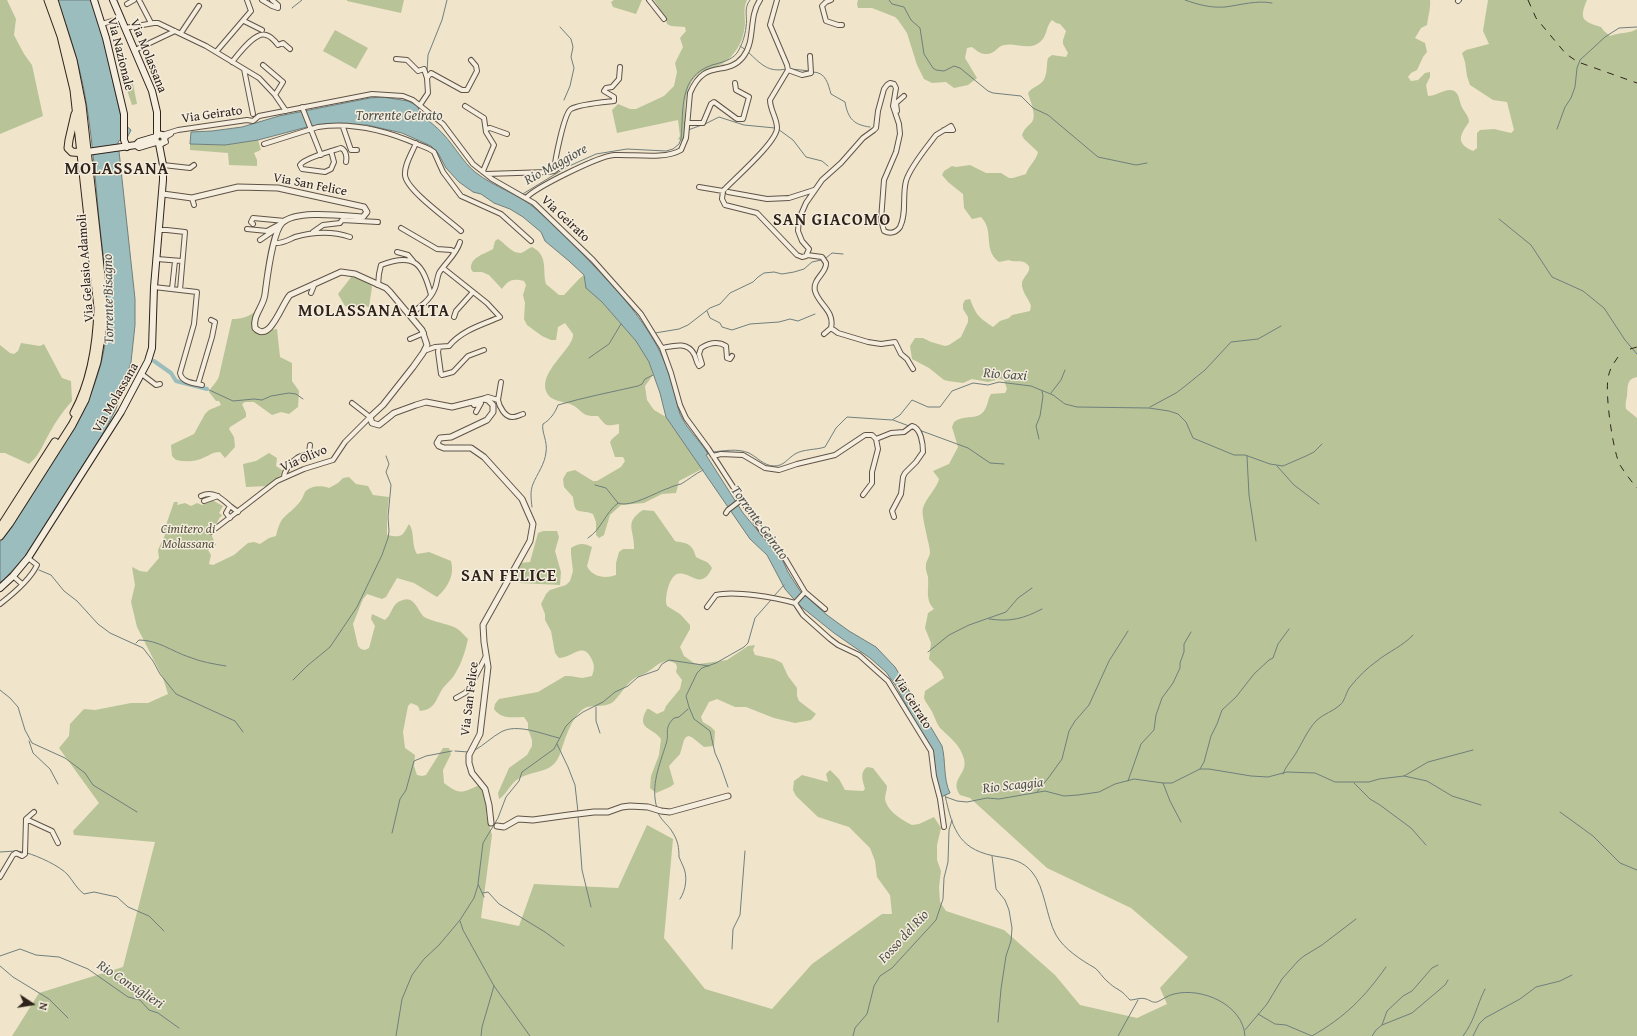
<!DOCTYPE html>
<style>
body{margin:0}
#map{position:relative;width:1637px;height:1036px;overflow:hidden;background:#f0e4ca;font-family:"Gentium Book Plus",serif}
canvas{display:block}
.north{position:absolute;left:12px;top:984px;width:40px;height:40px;-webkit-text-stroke:3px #f5eddd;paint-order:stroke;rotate:102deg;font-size:11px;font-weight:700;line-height:16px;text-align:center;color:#2f231c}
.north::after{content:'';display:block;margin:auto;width:14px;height:18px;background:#2f231c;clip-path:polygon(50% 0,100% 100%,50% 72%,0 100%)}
</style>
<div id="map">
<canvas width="1637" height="1036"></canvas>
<div class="north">N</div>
</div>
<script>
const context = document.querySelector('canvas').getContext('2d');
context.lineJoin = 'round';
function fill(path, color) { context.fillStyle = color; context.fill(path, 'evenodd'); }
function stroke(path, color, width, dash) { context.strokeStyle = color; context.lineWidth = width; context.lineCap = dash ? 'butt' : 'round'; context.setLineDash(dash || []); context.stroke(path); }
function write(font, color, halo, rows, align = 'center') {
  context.font = font + ' "Gentium Book Plus",serif'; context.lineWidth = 3; context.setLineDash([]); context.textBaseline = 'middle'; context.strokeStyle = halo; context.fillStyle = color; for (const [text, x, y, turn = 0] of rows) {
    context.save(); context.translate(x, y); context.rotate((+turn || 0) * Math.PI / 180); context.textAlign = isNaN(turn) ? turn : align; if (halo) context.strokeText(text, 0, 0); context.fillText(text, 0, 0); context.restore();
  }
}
const green = new Path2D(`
 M0 0H7L16 19 14 35 24 54 32 65 43 116 0 134Z
 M347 0H404L401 13 347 1Z
 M614 0H642L636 14 613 7 611 2Z
 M654 0H747C743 8 745 16 745 24 744 31 743 39 739 45 736 52 728 61 720 65 712 69 702 69 695 77 680 94 688 122 683 142L678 139 680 136 678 120 617 133 612 110 618 104 630 109H636L664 96 674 86 677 72 675 63 683 47 680 38 686 31 685 27 671 26 667 24 666 19Z
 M858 0H1430C1431 7 1428 17 1427 25L1421 28 1415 38 1425 43 1427 52 1423 57 1417 70 1411 73 1408 77 1411 81 1418 80 1425 73 1430 72V77L1426 85 1428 96C1438 96 1451 83 1458 95 1459 98 1460 102 1461 105 1463 111 1469 115 1469 122 1460 135 1455 143 1473 151L1477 148V133L1480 130 1494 129 1511 133 1514 130 1507 102 1493 100 1470 85 1467 76 1465 62 1462 53 1466 50 1489 44 1483 31 1488 0H1587C1579 19 1582 21 1601 27L1604 31 1610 36C1620 32 1629 34 1637 29V377C1626 379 1628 387 1627 396 1626 401 1625 404 1626 409L1637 418V1036H12L39 993 123 967 155 842 74 835 73 831 99 803 59 748 69 736 70 724 84 709 95 710 131 703H148L168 694 163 678 137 627 131 602 135 585 132 567 140 571 147 572 159 558 158 550 165 535 163 533 164 527 166 525 174 502H178L177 505 185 503 191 506 197 503 202 505 212 500 223 506 219 513 222 515 221 517H220L211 534 216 545 208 550 211 555 209 564 213 565 234 555 248 543 254 542 260 544 269 538 276 536C281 514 286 518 299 503 302 500 303 496 305 492 310 486 321 485 329 488L338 483 343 478 349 477 356 484 368 486 373 495 389 497 387 516V535C403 538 402 536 409 524 415 531 411 545 417 554L429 552 451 561C455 575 448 587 437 597L414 583 397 578 386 597 382 599 367 594 363 599 353 624 358 646 361 649 365 650 369 648 375 626 371 619 372 614 385 620C393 614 391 603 403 600 414 596 417 609 423 616 427 620 447 624 454 627 459 629 464 635 468 639 465 653 461 665 453 677 450 681 446 684 443 688 435 700 436 709 420 711L418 706 411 703 408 706 403 732 405 748 415 755 414 766 417 775 422 776 426 775 443 748H449L451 754 443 770 444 783C459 795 463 793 479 785L485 797 487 819 492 835 481 918 519 926 534 884 618 888 647 825 673 839 664 938 705 989 772 1009 812 964 882 914H892L890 895 877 877 875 861 870 848 849 827 818 817 796 796 793 790 794 781 802 775 828 782 826 774 830 770 839 779 845 790 863 791 865 789C863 781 859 773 867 767L873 768 887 786C887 790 885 795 885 799 887 811 902 820 912 825L919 824 934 817 941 828 937 845V860L941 871 939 887 940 902 946 911 1004 930 1055 975 1080 1005 1137 1018 1167 1004 1160 988 1188 957 1131 908 1047 868 970 798 960 795C949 779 968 775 964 759 960 744 950 738 940 728 937 724 935 718 933 714 931 708 926 704 924 698L925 691 944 678 941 671 929 659 931 643 925 628 928 613 934 609C925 600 929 590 928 577 927 573 925 569 926 565 926 561 929 558 930 553 930 550 929 545 928 541 927 535 921 513 923 508 926 498 937 488 939 479L933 471 949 464 958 447 952 427 954 422C963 415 975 419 981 414 988 409 987 400 991 394L1005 393 1007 389 1004 380 1000 379 988 382 972 379 963 383 948 381 944 380 929 368 912 359 910 346 915 338H923L931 342 945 346 949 345 961 337 968 322V317L963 309V304L965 300 970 299C977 317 979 317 993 327L1000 321 1009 318 1012 315 1030 311 1031 306C1029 299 1021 291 1022 283 1023 276 1034 270 1027 264 1022 259 1014 263 1009 260L999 262C982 249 995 231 981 217L972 219 964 208 963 194 948 182 942 175 944 171 952 166 956 167 970 165 986 173H1001L1009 178H1013L1026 174C1029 165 1036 161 1038 152L1024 139 1022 135C1024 129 1028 126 1032 122 1037 115 1030 101 1028 93 1032 87 1039 86 1043 81 1048 74 1046 65 1048 58L1052 55 1066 57 1068 53 1063 44V40L1066 31 1060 24 1056 23 1052 20C1046 26 1047 36 1041 41 1030 52 1016 42 1004 45 997 46 995 55 985 54 980 54 976 50 972 47L967 48 965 58 977 78 968 85 954 88 946 82 932 83 924 79 917 65 907 33 898 20 895 17 872 8H858L857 4Z
 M335 30 368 48 356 69 323 51Z
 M132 79 137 104 132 105 124 81Z
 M258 140 261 150 254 153 257 160V166L229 165 228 153 190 150V144L225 145Z
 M498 239C505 243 512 254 521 253 525 252 528 248 532 247 549 256 542 270 546 284L559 295H564L580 278 584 275 587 288 602 302 636 341 649 362 653 375 645 386 647 400 654 410 666 417 702 469 679 481 676 493 662 494 644 503 621 505 610 515 604 535 599 538 596 535V522L593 514C578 508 575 517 573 497L564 487 563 479 567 472 575 470 593 481H597L621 467 625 461 623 457H615L610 442 612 439 619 433V424C605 426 607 427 598 416 594 416 589 416 586 415 580 412 578 407 570 404 564 402 555 401 550 397 531 376 575 349 573 334L565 323 558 327 556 340H551L542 336 527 325 524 319 525 303 523 295 526 285 524 281C513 278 508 280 502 289L489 275 482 272H473L471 269C470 257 485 254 493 249L495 241Z
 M352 276 370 283 372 287 369 307 365 306 355 308 345 306 338 294Z
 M256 311 252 322 253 331C263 338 267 329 277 329L280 357 292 363V381L299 391 298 407 289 414 281 412 272 415 254 402H245L242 404 246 413V417L230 427 229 429 234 437 235 447 225 458 220 452C213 452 210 455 205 457 196 462 186 462 176 460L172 456 171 445 194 434 205 414 209 410 221 405 219 401H216L209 392C212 385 217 383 219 376L232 319C242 319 248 317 256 311Z
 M21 343 40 346 44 344 62 378 71 381 72 401C63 411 56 421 50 432 43 444 40 455 29 464L5 453H0V345L10 353 14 354 18 351Z
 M269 453 277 458 276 466 282 470 281 475 268 486 246 487 243 464 256 461Z
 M643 510 654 511 675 541C682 543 688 542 692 548 694 550 695 555 696 557 702 561 708 560 712 568 701 592 690 570 677 574 669 577 664 599 667 606L680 614 690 625V629L680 647 684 656 694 663 699 664 727 660 748 646 755 645 753 650 755 655 774 659 782 663 788 676 797 688V696L799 701 816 714 811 720 795 723 774 718 746 707H735L717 699 709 702 701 717 703 722 711 727 715 731 714 746 704 747 693 738 689 736 686 737 684 740 680 754 669 766 674 784 670 787 656 793 650 788 651 776 659 755 661 739C653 727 635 730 647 709H649L657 714 664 711 666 706 680 689 682 680 676 672 677 667 676 664C663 655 655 669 644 674 639 676 635 677 631 681 624 687 620 696 613 702 603 709 590 703 582 710 572 719 567 733 563 745 561 751 559 759 554 764 545 773 528 772 518 779 510 784 507 794 499 799L498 793 509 768 527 755 532 746V740L528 729V723L524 717C512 717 502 720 494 709L495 704 499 699 538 692 565 676H570L582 678 592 676C594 670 595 666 592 660 583 640 573 658 559 658L555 653 551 631 545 620V614L541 604 546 594 550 590 566 585 570 581 573 571 571 554V548C579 543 584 543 592 547L587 566C592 577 605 579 616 575V563L619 552 623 549H634C635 530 623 523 643 510Z
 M543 531H557L559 537 555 551 561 572 560 585 520 583 514 580 517 573 516 570 520 563 530 562 538 533Z`);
const water = new Path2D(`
 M57 0H91L104 41 122 122 131 130 127 138 120 140 118 142 135 299V325L131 362 116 409 104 432 27 554 0 584V542L23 509 82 414C94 389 103 363 106 336 110 297 103 258 99 219 95 176 92 132 84 90 78 59 68 29 57 0Z
 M383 97 408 101 418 106 419 114C428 120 437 127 444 135 455 147 463 162 475 172 495 188 518 193 537 210 557 227 575 246 593 265 617 290 640 315 657 346 664 359 669 373 673 388 676 396 677 406 680 414 687 430 700 440 708 454L706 455 743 513 764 538 772 544 782 559 788 572 800 591 827 615 849 631 876 647 895 667 942 746C946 761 943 779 950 793L941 797 936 782 934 756 931 748 920 731 896 686 886 672 870 658 834 633 799 605 785 589 767 555 750 539 666 417 660 393 649 362 636 341 602 302 586 288 584 275 569 261 545 241 541 232 523 217 510 209 494 203 481 194 473 192 459 182 446 168 438 153 431 146 402 133 367 125 327 124 311 126 258 140 225 145 190 144 191 132 212 131 242 127 279 116 370 98Z`);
const stream = new Path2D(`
 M889 0 892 4 904 7 911 20 920 28 924 54 933 68 936 70 944 71 954 66 960 68 988 91 993 93 1021 96 1033 108 1048 115 1098 157 1136 165 1147 163
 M1185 0C1199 5 1211 8 1225 7 1241 5 1256 0 1272 3
 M292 8 302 0
 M560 27 571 39 573 47 571 57 574 68 570 86 564 100
 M740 46 746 50
 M748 52C761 64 768 73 786 69
 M791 69 810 71
 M427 72 428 55 442 20 447 0
 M813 72C826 72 828 84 831 94L845 102C848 119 854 125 870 127
 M705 124 719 117 744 125 775 128
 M778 129 793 140 806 157 822 161 828 166
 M1557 129 1565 107 1571 98 1575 87 1577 68 1580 60 1605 37 1619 28 1637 27
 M688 130 702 125
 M521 195 567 167 596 154 627 149 666 151 673 149 679 144 681 139C684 109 678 77 712 65 720 63 732 60 737 53 742 45 745 36 746 27 748 17 743 9 750 0
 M1499 219 1531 245 1552 277 1583 291 1604 308 1625 340 1637 354
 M826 258 832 253 843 254
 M707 311 710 318 720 323 722 327 732 330 750 324 779 322 790 319 798 321 815 314
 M655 333 679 329 688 325 710 308 720 304 730 293 753 282 758 277 764 273 774 272 782 274 794 272 804 269 812 262 821 260
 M589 358 609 344 621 324
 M207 389 233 401 254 399 262 400 271 396 289 393 296 394 303 399
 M1051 393 1061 380 1065 370
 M1150 407 1176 393 1184 387 1205 370 1231 342 1258 339 1281 326
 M893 420 909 426
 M919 430 968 448 990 463 1004 464
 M1039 439 1036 426 1040 416 1043 396 1042 391
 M712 452C724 451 737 448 749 453 757 457 764 466 774 466 784 466 787 459 795 454 803 449 816 450 825 447L836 428 847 417 892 420 900 415 912 400 928 407H940L952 391 973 383 988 385 999 382 1031 386 1053 395 1065 404 1077 407 1149 408 1169 411 1178 414 1186 422 1193 438 1234 455H1245L1270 464 1283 466 1306 456 1314 452 1322 444
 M1247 456 1249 495 1256 541
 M1277 466 1294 485 1319 504
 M595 485 606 488 618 503
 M532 507C531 499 530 491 533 484 537 474 545 464 546 452 548 442 541 431 543 424 550 420 555 413 558 405 585 397 612 392 638 386L642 384 645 379 653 375
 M588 538C601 530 605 513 618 503 631 508 656 492 669 488 673 486 677 485 681 484 688 480 695 474 703 470
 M39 570 51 575 64 591 77 601 98 624 110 633 143 648 153 661 160 674 176 694 235 721 243 732
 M774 596 784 585
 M989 619C1010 622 1023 619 1042 609
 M136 643 139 640C158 640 171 651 189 657 201 662 214 664 226 666
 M928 652 949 635 969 625 1006 612 1018 598 1032 588
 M293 680 307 666 330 647 357 607 382 555 388 538 389 531 388 517 391 485 386 472 389 464 386 456
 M0 690 10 698 18 707 25 730 32 743 65 758 85 773 93 785 137 812
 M596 707V721L600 733
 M29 741 33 753 50 769 58 784
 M557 744 568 767 575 785 578 812
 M475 750C484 745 492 737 501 732 517 723 542 734 559 738
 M455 751 468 752
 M1200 769 1204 762 1211 736 1217 724 1222 710 1236 697 1254 674 1269 660 1273 658 1278 644 1289 629
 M1283 774C1285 768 1288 765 1292 759 1301 747 1306 731 1317 720 1323 714 1334 711 1340 705 1345 701 1346 692 1350 687 1358 677 1367 668 1377 661 1388 652 1403 646 1413 635
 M1404 776 1427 781 1452 796 1481 805
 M1128 781 1141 744 1154 730 1156 715 1162 698 1173 683 1180 668V663L1184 652V644L1191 632
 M1163 783 1170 801 1181 822
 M1354 783 1370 799 1380 805 1411 828 1426 845
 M728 787 720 764 715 753 710 731 694 719 689 707 686 696 697 673 702 668 716 663 744 647 748 643 755 618 771 600
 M1037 792 1049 777 1062 759 1069 731 1075 721 1089 705 1109 661 1128 631
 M945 795C953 832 960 851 1000 857 1013 859 1024 862 1032 872 1045 887 1046 917 1056 935 1064 949 1081 960 1095 968 1099 971 1103 978 1107 981 1111 985 1114 987 1119 990 1123 992 1127 997 1130 1000 1135 1000 1141 997 1146 999 1150 1000 1152 1003 1157 1002 1162 1000 1168 995 1174 994 1201 987 1243 1004 1245 1036
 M946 797 957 801 967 802 987 798 999 799 1045 791 1064 796 1078 795 1099 792 1115 784 1134 779 1163 783H1172L1200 769H1209L1251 776 1268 777 1287 772 1315 773 1335 782H1369L1379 779 1404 776 1428 762 1473 750
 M657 808C650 786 660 764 666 744 670 733 663 729 674 718L679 717 688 709
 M1560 812 1593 836 1620 863 1637 870
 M658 813C663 823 668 824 673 833 678 841 679 848 679 857 680 860 682 863 683 866 688 876 686 890 680 899
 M578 816 582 870 591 907
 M392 833 400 799 406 790 414 761 426 756 452 751
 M0 852 16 851 23 852
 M27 853C38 856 60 866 68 875 73 881 77 889 84 894L94 892 117 897 128 907 149 916 164 931
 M992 856 996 889 1005 900 1009 910 1012 928 1011 941 1006 956 1001 989 998 1022
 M483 893 488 892 499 904 545 932 564 946
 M484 897 478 884 483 843 498 818 506 797 519 781 522 772 554 749 566 726 572 720 583 712 603 702 615 692 628 686 638 677 658 670 662 664 669 660 709 666
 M460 921 463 930 494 986 530 1036
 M732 949 733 929 740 915 745 851
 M0 956 20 949 36 955 59 957 88 969 128 997 140 1000 149 1010 158 1013 179 1028
 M0 966 13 977 49 999 68 1018
 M1258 1014 1275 1024 1286 1025 1312 1036C1345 1017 1364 998 1386 967
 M1382 1025 1387 1011 1403 996 1412 991 1432 968 1438 965
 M1245 1030 1267 1004 1282 979 1298 961 1304 956 1322 945 1356 919
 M396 1036 402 999 412 975 424 959 439 945 460 920 474 898 478 885
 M481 1036 482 1027 494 986
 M853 1036 855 1028 867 1014 874 986 880 976 892 968 936 920 943 899 944 878 948 862 949 830 952 820
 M1118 1036 1138 1000
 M1372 1036 1376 1030 1382 1025 1412 1013 1445 985 1448 980
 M1463 1036C1475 1020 1476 1007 1485 989
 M1473 1036 1479 1024 1485 1018 1520 999 1536 987 1560 981 1572 975`);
const canal = new Path2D(`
 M154 361 171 373 176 381 207 389`);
const minor = new Path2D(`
 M139 0 151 23
 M262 0 272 6 278 8V5L272 0
 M649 0 664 19
 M777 0 770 25 787 65 788 70 770 100C770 110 777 118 777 128 777 142 734 179 723 191L722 199 725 205 757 213 797 255 802 257 806 256 809 249 802 241 798 231 799 219 806 203 822 180 841 163 863 138 874 130 876 128 878 111 884 89 887 85 890 83 894 84 896 88 893 106 899 124 900 134 896 152 884 180 881 220 884 231C890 234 896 233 900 227 907 213 902 196 906 181 910 167 927 147 936 135 941 132 946 129 951 126L953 130H944
 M831 0 826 2 822 6 826 21 838 25H842
 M1458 1 1459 0
 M127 4 134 0
 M244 21 262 30
 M102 24 121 18
 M125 28 154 23H158L206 46 259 78 275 95 286 111
 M181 33 199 6
 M135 50 175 31
 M216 52 251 11 247 0
 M396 59 407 60 418 71 424 69 427 78
 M232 62C238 55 255 31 266 35 271 36 275 41 278 45L283 43 290 49
 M263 65 283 82 275 95
 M244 69 253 114
 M788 70 802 75 811 73 810 56
 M420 105 428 93 427 78 431 73 462 90H467L477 71 476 66 471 60
 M465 106 484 118 486 132 494 145 483 171
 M302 107 321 155
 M897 111 896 103 904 96
 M687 123H703L711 104 714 102 737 119H743L749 97 736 90 735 83
 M343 127 351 150H357
 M486 129 490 128 507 134
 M162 135 178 130 247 120 253 121 259 116 372 94 403 96 413 100 443 124 473 164 492 179 534 203 593 260 641 314 662 348 671 373 680 405 686 418 708 448 763 533 786 560 805 592 825 609
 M164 138 171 134
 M163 143 166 142
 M416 143C412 153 404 165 405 175 406 190 449 220 461 231
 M264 144 318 127C351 122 387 131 417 144 422 146 429 148 434 152L443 172 461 196 501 214 531 241
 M331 151 334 162 331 169 325 172 302 169 300 165C304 158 332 151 341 148 346 150 347 157 346 162
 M163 165 190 168 194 165
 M554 171C555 160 564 113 571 109 579 104 605 102 614 101V97L604 91 606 88 612 87 619 79 620 67
 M486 174 548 172 554 171 572 157
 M699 187 723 191
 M728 192 767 199 789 198 814 190
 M192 198 194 205
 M526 198C536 187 599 156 614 155 634 154 664 160 681 150L686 138 690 93C705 57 726 78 743 57 756 41 748 17 760 0
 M253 224 251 222 253 218 285 221
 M401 228 437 249 451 250 455 252
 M247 229 267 231 282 223
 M159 230H167L185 232 180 290
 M313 232 323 225 340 223 342 220 378 222
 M260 240 276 229
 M274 243C282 244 288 240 295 237 313 232 332 231 350 237
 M397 252 408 255 413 261
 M807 255 822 257 826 263C827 273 812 279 815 291 819 305 835 311 831 328L824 334
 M157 259 182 261
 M378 285 379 274 381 265C415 252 423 264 431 295
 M154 287 197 292 194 324 180 373C182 383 194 383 202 385
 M172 289 175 261
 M311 293 315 283
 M409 314C419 309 431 299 435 288 437 283 437 278 439 273 446 262 456 255 460 242
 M454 317 456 311 473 292
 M831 328 838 333 868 342 881 344 895 342 901 354 907 359 913 369
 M410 339 424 333
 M439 347 438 352 441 374 442 375 453 372 468 356 484 350
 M662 348C673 346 687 341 694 354 696 357 696 362 699 366L702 364 699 354 701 348C709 343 718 341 726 346L727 358 730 359 732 356
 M424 351 435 347 449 346C462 330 482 325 500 317L487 303 443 268
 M143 375 156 385 160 384
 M198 384 212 337 215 322 211 320
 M485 398 488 397 498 400 501 382
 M498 400C499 406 505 418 513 417 516 417 520 415 523 414
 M472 402 474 405 481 403 476 412
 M876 439 891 433 904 432 912 426C921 428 923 444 923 452L916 462 905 473 903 477 901 494 892 511 894 517
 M713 456 721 454 743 455 765 468 779 470 797 464 835 455 865 435H872L876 439 878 449 872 472V483L863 495
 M284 477C284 471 292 461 297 458 301 455 305 456 309 453L310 445
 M201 496C213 490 221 498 230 506
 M204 501 218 496
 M726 513 728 510 741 500
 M230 518 226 513 230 506 238 512
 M211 532 277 481 304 469 333 460 345 442 370 417 352 403
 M13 576 22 584
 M795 603 805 592
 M0 604C13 594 30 580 37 565L28 558
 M707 607 716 595C734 590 777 598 795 603L803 615 830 639 838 645 859 655 888 681 931 751 934 776 940 799 944 827
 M456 698 465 693 469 689 486 656
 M26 819 52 831 58 843
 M0 877 13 855 16 853 22 856 25 854 26 819 34 812`);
const tertiary = new Path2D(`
 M163 194 192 198 238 187 278 188 364 207 367 212 363 217C345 216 296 209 282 223 272 234 267 279 265 294 264 306 252 316 255 328 270 344 282 303 290 295L341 272 355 274 386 288 390 292 422 330 427 345 423 353 413 367 383 405 370 417 372 423 379 425 394 413 416 405 426 402 452 407 484 399 488 400 493 405V412L487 420 451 437 440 438 437 443 439 446 444 448H471L484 457 522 499 533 524 530 541 483 625 484 642 488 667 480 734 469 755V763L472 773 485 789 489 805 491 823
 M497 826 504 827 518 819 533 820 569 815 594 812H608L622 807 630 806 648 807 661 811 670 812 728 796`);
const secondary = new Path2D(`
 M94 0 106 38 124 114V140L127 147
 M113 0 152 91 157 112V135
 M155.5 139a4.5 4.5 0 1 1 9 0a4.5 4.5 0 1 1-9 0Z
 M136 145 139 142 156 137
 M87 152 136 145 139 147 156 142
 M0 588 13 576 28 558 121 412 148 361 152 348 154 287 163 180V165L159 144`);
const primary = new Path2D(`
 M48 0 61 36 74 90 98 308C97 343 91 382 74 413
 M75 114 69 140 68 148 72 152 85 153
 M0 528 55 442
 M0 536 9 524 72 425 85 400 97 362 103 325 102 285 82 105 73 60 54 0`);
const rail = new Path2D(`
 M1528 0 1536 18 1566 54 1578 62 1637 83
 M1630 349 1637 347
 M1618 357C1613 364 1609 370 1608 379 1605 395 1613 452 1620 465 1625 473 1631 481 1637 488`);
const streetNames = [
 ["Via Nazionale",120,54,76],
 ["Via Molassana",148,56,68],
 ["Via Geirato",212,115,-8],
 ["Via San Felice",310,185,11],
 ["Via Geirato",565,219,43],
 ["Via Gelasio Adamoli",86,268,-94],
 ["Via Molassana",116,398,-60],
 ["Via Olivo",304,459,-23],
 ["Via San Felice",470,699,-83],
 ["Via Geirato",912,702,58]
];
const parkNames = [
 ["Cimitero di",188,530],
 ["Molassana",188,545]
];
const waterNames = [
 ["Torrente Geirato",399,116],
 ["Rio Maggiore",556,165,-29],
 ["Torrente Bisagno",109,299,-91],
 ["Rio Gaxi",1005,375,4],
 ["Torrente Geirato",759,523,54],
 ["Rio Scaggia",1013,786,-6],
 ["Fosso del Rio",904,937,-47],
 ["Rio Consiglieri",130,985,33]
];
const districtNames = [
 ["MOLASSANA",117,170],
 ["SAN GIACOMO",832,221],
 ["MOLASSANA ALTA",374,312],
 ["SAN FELICE",509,577]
];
fill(green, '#b8c497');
fill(water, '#9bbdbd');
stroke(water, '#707f7d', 1);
stroke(stream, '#707f7d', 1);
stroke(canal, '#9bbdbd', 4);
stroke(minor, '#5f5348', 6);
stroke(tertiary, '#5f5348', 7);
stroke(secondary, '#2f231c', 8);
stroke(primary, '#2f231c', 9);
stroke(minor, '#f5eddd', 4);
stroke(tertiary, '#f5eddd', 5);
stroke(secondary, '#f5eddd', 6);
stroke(primary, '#f0e4ca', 7);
stroke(rail, '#2f231c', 1, [7, 7]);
write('13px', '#2f231c', '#f5eddd', streetNames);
write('italic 13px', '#585341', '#f5eddd', parkNames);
write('italic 14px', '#4f514c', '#f5eddd', waterNames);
context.letterSpacing = '1px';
write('bold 17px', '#2f231c', '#f5eddd', districtNames);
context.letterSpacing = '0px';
</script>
